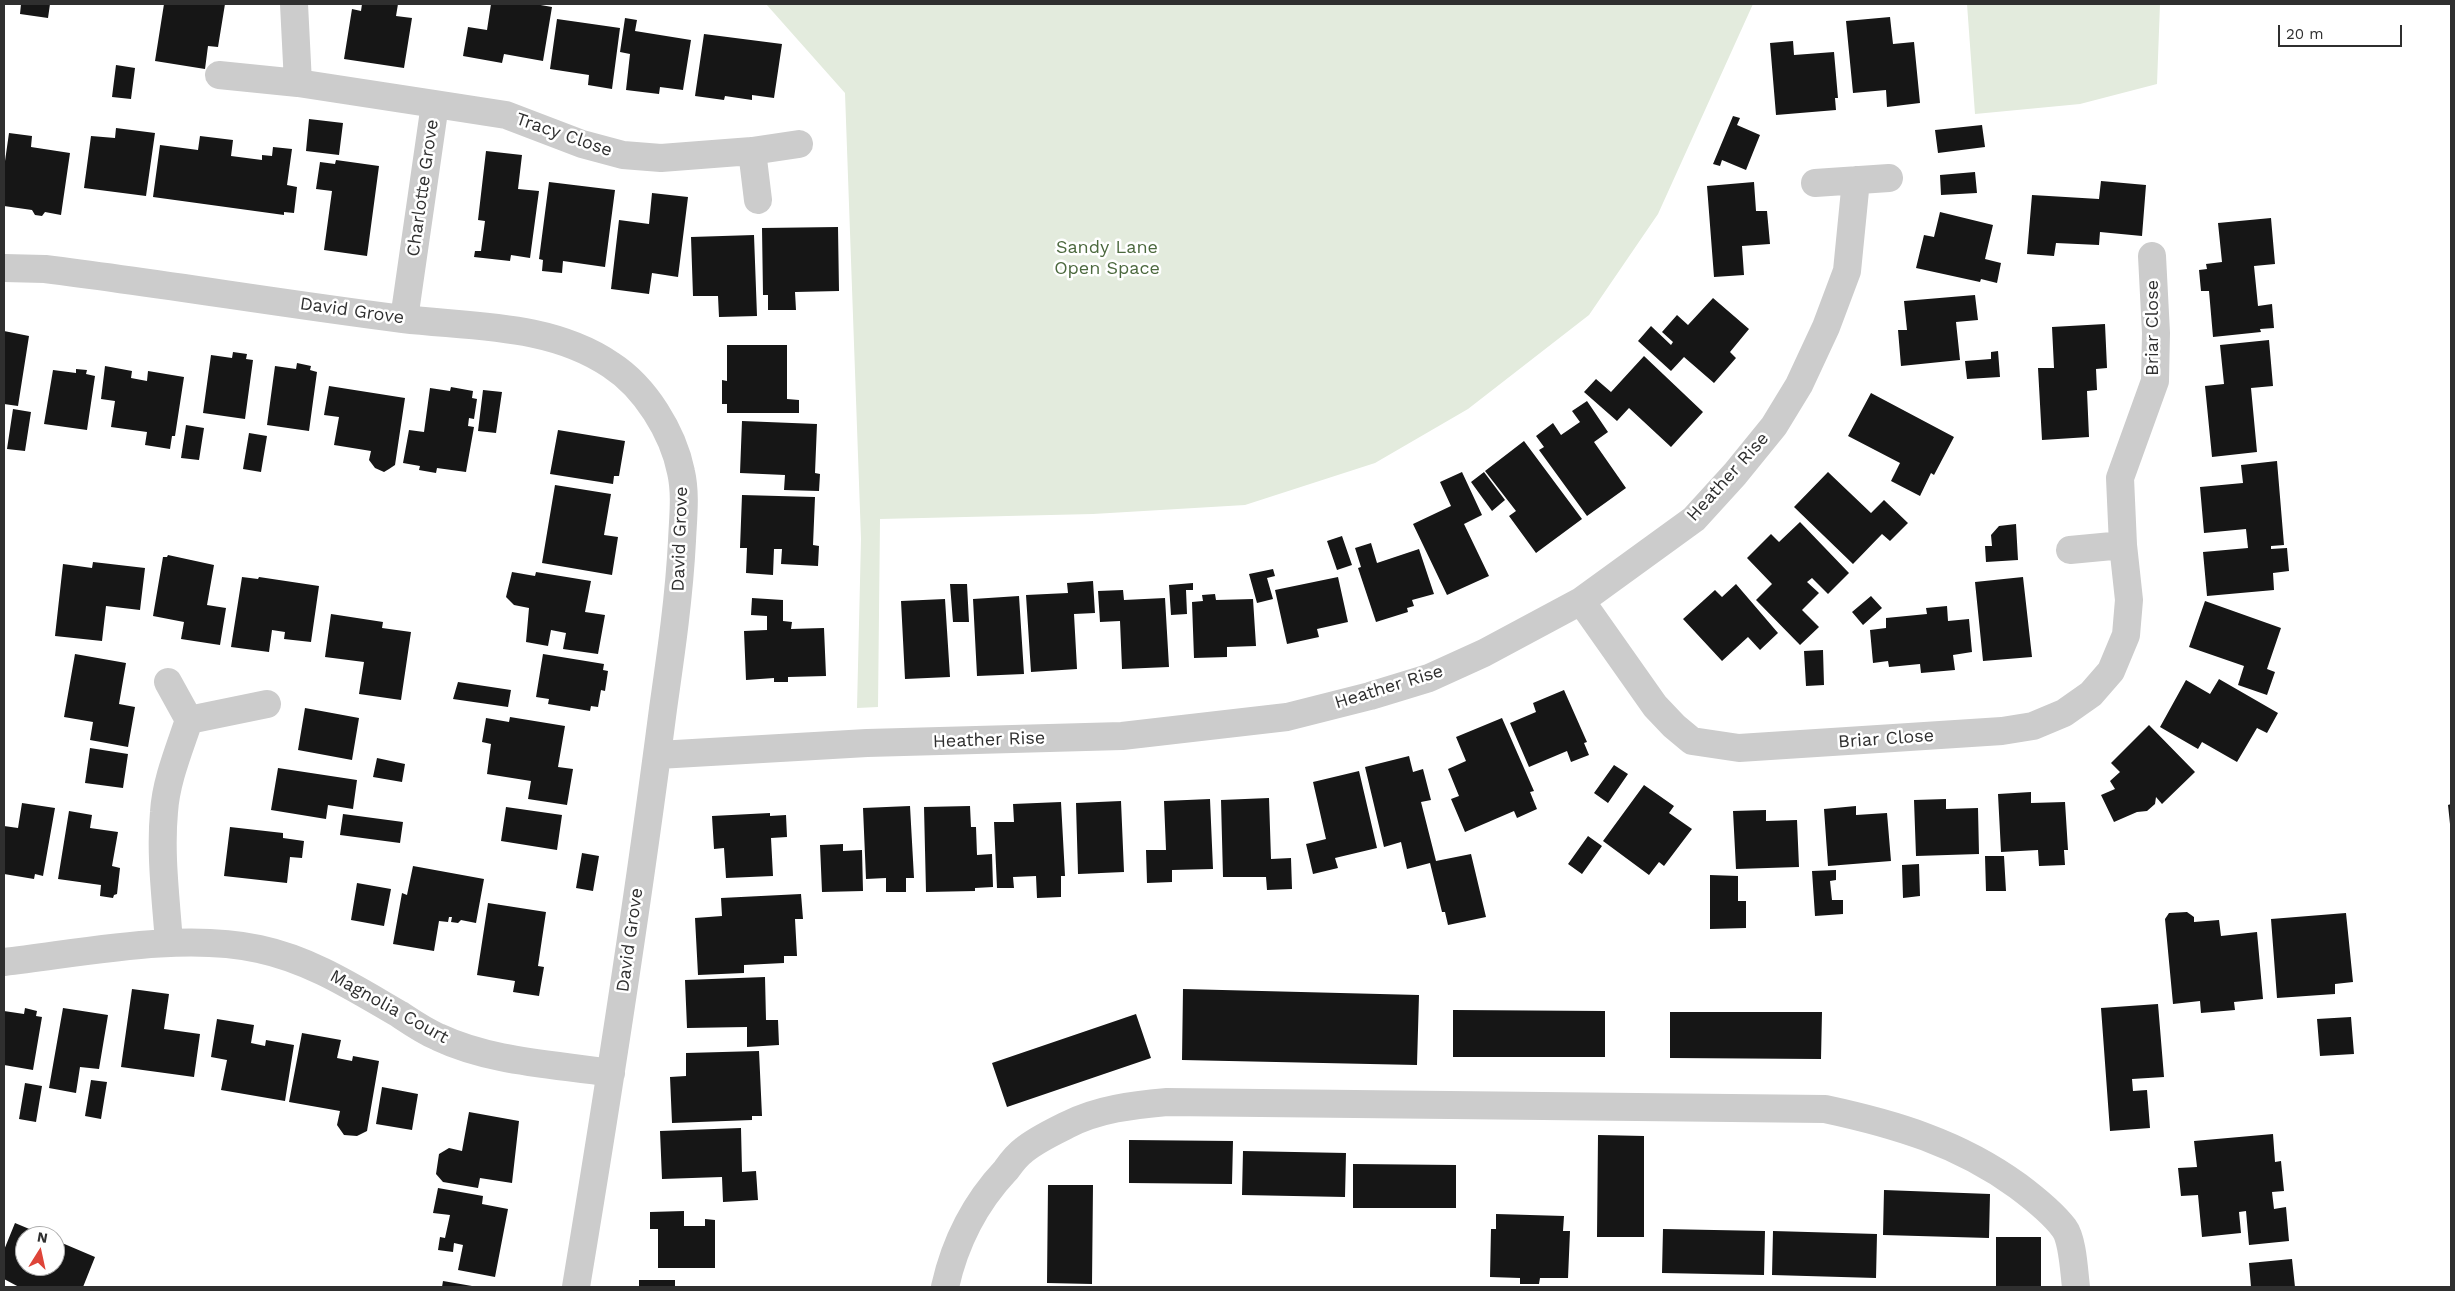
<!DOCTYPE html>
<style>
body{margin:0}
#map{position:relative;width:2455px;height:1291px;overflow:hidden;background:#fff;font-family:"Work Sans",sans-serif}
canvas{display:block}
.frame{position:absolute;inset:0;border:5px solid #2f2f2f;pointer-events:none}
.north{position:absolute;left:15px;top:1226px;width:50px;height:50px;box-sizing:border-box;background:#fff;border:1px solid #acacac;border-radius:50%;rotate:10deg;font-size:14px;font-weight:700;line-height:20px;text-align:center;color:#2f2f2f}
.north::after{content:'';display:block;margin:auto;width:18px;height:22px;background:#de4439;clip-path:polygon(50% 0,100% 100%,50% 72%,0 100%)}
.scale{position:absolute;left:2278px;top:25px;width:124px;height:22px;box-sizing:border-box;border:2px solid #2f2f2f;border-top:0;padding-left:6px;font-size:15px;line-height:18px;white-space:nowrap;color:#2f2f2f;-webkit-text-stroke:4px #fff;paint-order:stroke}
</style>
<div id="map">
<canvas width="2455" height="1291"></canvas>
<div class="frame"></div>
<div class="north">N</div>
<div class="scale">20 m</div>
</div>
<script>
const context = document.querySelector('canvas').getContext('2d');
context.lineJoin = 'round';
function fill(path, color) { context.fillStyle = color; context.fill(path, 'evenodd'); }
function stroke(path, color, width, dash) { context.strokeStyle = color; context.lineWidth = width; context.lineCap = dash ? 'butt' : 'round'; context.setLineDash(dash || []); context.stroke(path); }
function write(font, color, halo, rows, align = 'center') {
  context.font = font + ' "Work Sans",sans-serif'; context.lineWidth = 5; context.setLineDash([]); context.textBaseline = 'middle'; context.strokeStyle = halo; context.fillStyle = color; for (const [text, x, y, turn = 0] of rows) {
    context.save(); context.translate(x, y); context.rotate((+turn || 0) * Math.PI / 180); context.textAlign = isNaN(turn) ? turn : align; if (halo) context.strokeText(text, 0, 0); context.fillText(text, 0, 0); context.restore();
  }
}
const green = new Path2D(`
 M766 4H1753L1658 214 1589 315 1468 409 1375 463 1245 505 1093 514 880 519 878 707 857 708 861 539 845 93Z
 M1967 4H2160L2157 84 2080 104 1975 114Z`);
const building = new Path2D(`
 M21 4H50L48 18 20 14Z
 M164 4H225L218 47 208 46 205 69 155 61Z
 M362 4H398L396 16 412 18 404 68 344 59 352 9 361 11Z
 M491 4H535L552 7 543 61 504 54 502 63 463 56 468 27 487 30Z
 M1890 17 1893 44 1914 42 1920 103 1887 107 1886 90 1853 93 1846 21Z
 M625 18 637 20 635 31 691 40 683 90 660 87 659 94 626 90 630 54 620 52Z
 M557 19 620 28 612 89 588 85 589 75 550 69Z
 M704 34 782 44 774 98 752 95V100L725 96 724 100 695 96Z
 M1793 41 1794 55 1834 52 1838 98H1835L1836 110 1776 115 1770 43Z
 M116 65 135 68 131 99 112 97Z
 M1733 116 1740 118 1737 125 1760 135 1746 170 1722 160 1720 166 1713 164Z
 M309 119 343 123 339 155 306 151Z
 M1982 125 1985 147 1938 153 1935 130Z
 M116 128 155 133 146 196 84 188 91 136 115 138Z
 M9 133 32 136 31 147 70 153 61 215 45 212 42 216 35 215 32 210 4 206V168Z
 M200 136 233 140 231 156 262 160V155L272 156 273 147 292 149 287 185 297 187 294 213 284 212V215L153 197 160 145 198 150Z
 M486 151 522 155 518 189 539 191 530 258 511 255 510 261 474 257 475 251H481L485 221 478 220Z
 M336 160 379 166 367 256 324 250 332 191 316 189 320 162 335 164Z
 M1975 172 1977 193 1941 195 1940 175Z
 M2101 181 2146 185 2142 236 2100 232 2099 245 2056 243 2054 256 2027 254 2032 195 2099 199Z
 M549 182 615 190 605 267 563 261 562 273 542 271 543 260 539 259Z
 M1754 182 1756 211H1767L1770 244 1742 246 1744 275 1714 277 1707 186Z
 M652 193 688 197 678 277 652 273 649 294 611 289 619 220 649 224Z
 M1940 212 1993 225 1985 259 2001 263 1997 283 1981 279 1980 282 1916 268 1924 235 1934 237Z
 M2271 218 2275 264 2254 266 2258 306 2272 304 2274 328 2260 329 2261 332 2213 337 2209 291H2201L2199 270 2207 269 2206 264 2222 262 2218 223Z
 M838 227 839 291 795 292 796 310H768V295H763L762 228Z
 M754 235 757 316 719 317 718 296H693L691 237Z
 M1975 295 1978 320 1956 322 1960 360 1901 366 1898 330H1907L1904 301Z
 M1713 298 1749 329 1730 352 1736 358 1714 383 1684 357 1671 371 1638 341 1651 326 1671 345 1673 342 1662 332 1677 315 1688 325Z
 M2105 324 2107 368 2096 369 2097 390 2087 391 2089 437 2042 440 2038 368H2054L2052 327Z
 M4 331 29 336 18 406 4 404Z
 M2269 340 2273 386 2251 388 2257 452 2212 457 2205 386 2224 384 2220 345Z
 M727 345H787V399L799 400V413H727V404H722V380L727 381Z
 M1998 351 2000 377 1967 379 1965 361 1991 359V352Z
 M233 352 247 354 246 359 253 360 245 419 203 413 211 355 232 358Z
 M1644 356 1703 412 1671 447 1629 408 1617 421 1584 392 1596 379 1611 392Z
 M297 363 311 366 310 370 317 372 309 431 267 425 275 366 296 369Z
 M105 366 132 371 131 378 147 381 148 371 184 377 175 436H172L170 449 145 445 147 432 111 427 115 401 101 399Z
 M76 369 87 370 86 374 95 376 87 430 44 424 53 370 76 373Z
 M329 386 405 398 395 465 389 469 384 472 375 468 369 460 371 451 334 445 339 417 324 415Z
 M451 387 473 391 472 398 477 399 474 419 469 418 468 426 474 427 466 472 437 468 436 473 419 470 420 466 403 463 409 430 424 432 430 388 450 391Z
 M483 390 502 392 496 433 478 431Z
 M1871 393 1954 437 1934 475 1931 473 1920 496 1891 481 1900 463 1848 436Z
 M1587 401 1608 432 1594 442 1626 488 1587 516 1539 450 1544 447 1536 436 1553 423 1561 435 1580 422 1572 411Z
 M13 409 31 412 25 451 7 449Z
 M742 421 817 424 815 473 820 474 819 491 784 490 785 475 740 473Z
 M186 425 204 428 199 460 181 458Z
 M558 430 625 441 619 476H614L613 484 550 474Z
 M249 433 267 436 261 472 243 469Z
 M1524 441 1582 519 1536 553 1509 516 1516 511 1485 471Z
 M2277 461 2284 545 2271 546V549L2287 548 2289 571 2273 573 2274 590 2207 596 2203 552 2248 548 2246 529 2204 533 2200 487 2243 483 2241 465Z
 M1462 472 1482 515 1464 524 1489 576 1447 595 1413 524 1451 506 1440 482Z
 M1484 472 1505 500 1492 511 1471 482Z
 M1828 472 1871 513 1884 500 1908 523 1890 541 1882 534 1853 564 1794 507Z
 M555 485 611 494 604 535 618 537 612 575 542 563Z
 M742 495 815 497 813 545 819 546 818 566 781 564 782 549H774L773 575 746 573 747 548H740Z
 M1800 522 1849 573 1828 594 1812 578 1807 582 1819 593 1802 610 1819 627 1800 645 1756 600 1772 584 1747 558 1771 534 1779 542Z
 M2016 524 2018 560 1986 562 1985 546H1992L1991 535 1999 526Z
 M1342 536 1352 565 1337 570 1327 541Z
 M1371 543 1377 563 1419 549 1434 594 1412 600 1414 606 1407 608 1408 612 1376 622 1358 568 1361 567 1355 548Z
 M168 555 214 565 207 605 226 608 220 645 181 639 184 622 153 616 163 557H167Z
 M93 562 145 568 140 610 106 606 102 641 55 636 63 564 92 568Z
 M1273 569 1275 576 1267 578 1273 599 1257 603 1249 574Z
 M512 572 535 576 536 572 591 581 585 612 605 615 598 654 563 649 566 633 551 630 548 646 526 642 529 608 514 605 506 597Z
 M242 577 258 579 259 577 319 586 311 642 284 639 285 632 272 630 269 652 231 647Z
 M1338 577 1348 622 1317 629 1319 637 1287 644 1275 590Z
 M2023 577 2032 657 1983 661 1975 582Z
 M1093 581 1095 613 1074 614 1077 669 1031 672 1026 595 1068 593 1067 583Z
 M1193 583V590H1186L1187 614 1171 615 1169 585Z
 M950 584H967L969 622H953Z
 M1736 584 1778 633 1760 650 1748 637 1722 661 1683 619 1715 590 1722 597Z
 M1123 590 1124 600 1165 598 1169 667 1122 669 1120 621 1100 622 1098 591Z
 M1215 594 1216 600 1253 599 1256 646 1227 647V657L1194 658 1192 602 1203 601 1202 595Z
 M1019 596 1024 674 977 676 973 599Z
 M1871 596 1882 608 1863 625 1852 612Z
 M752 598 783 600V621L792 622 791 629 824 628 826 676 788 677V682H774V678L746 680 744 631 767 630V616L751 615Z
 M945 599 950 677 905 679 901 601Z
 M2205 601 2281 628 2267 669 2275 672 2267 695 2238 685 2244 666 2189 647Z
 M1947 606 1948 621 1969 619 1972 652 1953 655 1955 670 1921 673 1920 664 1889 667 1888 661 1873 663 1870 630 1886 628V618L1927 614 1926 608Z
 M331 614 383 622 382 628 411 632 401 700 359 694 364 662 325 657Z
 M1823 650 1824 685 1806 686 1804 651Z
 M75 654 126 663 119 704 135 707 128 747 90 740 93 722 64 717Z
 M543 654 604 664 603 670 608 671 605 691 601 690 598 707 591 706 590 711 548 704 549 699 536 697Z
 M2219 679 2278 713 2267 733 2257 728 2237 762 2202 742 2198 749 2160 727 2186 680 2210 694Z
 M458 682 511 690 508 707 453 699Z
 M1564 690 1587 742 1584 743 1589 755 1571 762 1567 751 1529 767 1510 723 1536 712 1533 703Z
 M305 708 359 718 352 760 298 750Z
 M510 717 565 726 558 767 573 769 567 805 528 799 531 781 487 774 491 744 482 742 486 718 509 722Z
 M1502 718 1534 791 1530 792 1537 809 1517 818 1514 811 1465 832 1451 799 1459 796 1448 769 1466 761 1456 737Z
 M2149 725 2195 772 2162 804 2156 797 2155 804 2147 811 2137 812 2114 822 2101 795 2115 789 2110 781 2120 772 2111 763Z
 M90 748 128 754 123 788 85 783Z
 M1409 756 1413 772 1423 769 1431 800 1421 802 1436 861 1471 854 1486 917 1448 925 1445 912H1442L1430 863 1407 869 1401 842 1384 847 1365 767Z
 M377 758 405 764 402 782 373 777Z
 M1614 765 1628 774 1608 803 1594 793Z
 M278 768 357 780 353 809 328 805 326 819 271 810Z
 M1359 771 1377 848 1335 858 1338 868 1313 874 1306 844 1326 839 1313 782Z
 M1644 785 1674 806 1669 813 1692 829 1664 866 1659 862 1649 875 1603 841Z
 M2031 792V803L2065 802 2068 850H2064L2065 865 2039 866 2038 850 2001 852 1998 794Z
 M1269 798 1271 859 1291 858 1292 889 1267 890 1266 877H1223L1221 800Z
 M1210 799 1213 869 1172 870V882L1147 883 1146 850H1166L1164 801Z
 M1946 799V809L1978 808 1979 854 1916 856 1914 800Z
 M1121 801 1124 872 1078 874 1076 803Z
 M1061 802 1065 876H1061V897L1037 898 1036 876 1013 877 1014 888H997L994 822H1014L1013 804Z
 M22 803 55 808 43 876 35 874 34 879 4 874V826L18 828Z
 M2451 804V824H2450L2448 805Z
 M910 806 914 878H906V892H886V878L866 879 863 808Z
 M970 806 971 827H976L977 855 992 854 993 887 975 888V891L926 892 924 807Z
 M1856 806V815L1887 813 1891 861 1828 866 1824 809Z
 M506 807 562 815 557 850 501 841Z
 M1766 810V821L1797 820 1799 867 1736 869 1733 811Z
 M69 811 92 815 90 828 118 832 112 866 120 868 117 894 114 895 113 898 100 896 101 885 58 879Z
 M770 813V816L786 815 787 837 771 838 773 876 726 878 724 848 714 849 712 816Z
 M343 814 403 822 400 843 340 835Z
 M230 827 283 833V838L304 841 302 858 290 857 287 883 224 876Z
 M1588 836 1602 846 1582 874 1568 864Z
 M843 844V851L862 850 863 891 822 892 820 845Z
 M582 853 599 856 593 891 576 888Z
 M1985 856H2004L2006 891H1986Z
 M1919 864 1920 896 1903 898 1902 865Z
 M413 866 484 879 476 923 461 920 458 923 451 922 452 917H449L448 922 439 921 434 951 393 944 402 893 407 895Z
 M1836 870V880L1830 881 1832 900H1843V914L1815 916 1812 871Z
 M1710 875 1738 876V901H1746V928L1710 929Z
 M357 883 391 889 384 926 351 920Z
 M801 894 803 919H795L797 956H784V963L744 965V973L698 975 695 918 722 916 721 898Z
 M488 903 546 912 538 966 544 967 539 996 513 992 515 981 477 975Z
 M2187 912 2194 917V922L2219 920 2221 936 2257 932 2263 999 2234 1002 2235 1010 2201 1013 2200 1001 2173 1004 2165 919 2169 913Z
 M2346 913 2353 982 2335 984V994L2277 998 2271 919Z
 M765 977 766 1020H778L779 1045 747 1047V1027L687 1028 685 980Z
 M132 989 169 994 164 1029 200 1034 194 1077 121 1067Z
 M1183 989 1419 995 1417 1065 1182 1060Z
 M2158 1004 2164 1077 2132 1079 2133 1091 2147 1090 2150 1128 2110 1131 2101 1008Z
 M25 1008 37 1011 36 1016 42 1017 33 1070 4 1065V1011L24 1014Z
 M63 1008 108 1015 99 1069 80 1067 76 1093 49 1088Z
 M1453 1010 1605 1011V1057H1453Z
 M1670 1012H1822L1821 1059 1670 1058Z
 M1136 1014 1151 1058 1007 1107 992 1063Z
 M2351 1017 2354 1054 2320 1056 2317 1019Z
 M217 1019 254 1025 251 1043 265 1046 266 1040 294 1045 285 1101 221 1090 227 1060 211 1057Z
 M302 1033 341 1040 337 1058 352 1061 353 1056 379 1061 367 1131 357 1136 344 1135 337 1125 340 1111 289 1102Z
 M759 1051 762 1116H752V1120L672 1123 670 1077 686 1076V1053Z
 M91 1080 107 1082 101 1119 85 1116Z
 M25 1083 42 1086 36 1122 19 1119Z
 M382 1087 418 1094 412 1130 376 1124Z
 M469 1112 519 1121 512 1183 480 1178 478 1188 443 1182 436 1174 439 1154 449 1148 462 1151Z
 M741 1128 742 1172 756 1171 758 1200 723 1202 722 1177 662 1179 660 1131Z
 M2273 1134 2275 1162 2281 1161 2284 1191 2272 1192 2274 1209 2286 1207 2289 1241 2249 1245 2246 1211 2239 1212 2241 1233 2202 1237 2198 1195 2181 1196 2178 1168 2197 1167 2194 1141Z
 M1598 1135 1644 1136V1237H1597Z
 M1129 1140 1233 1141 1232 1184 1129 1183Z
 M1243 1151 1346 1153 1345 1197 1242 1195Z
 M1353 1164 1456 1165V1208H1353Z
 M1048 1185H1093L1092 1284 1047 1283Z
 M438 1188 483 1196 482 1204 508 1209 495 1277 458 1270 463 1245 454 1243 453 1252 438 1250 440 1237 445 1238 450 1215 433 1213Z
 M1884 1190 1990 1194 1989 1238 1883 1235Z
 M684 1211V1226H705V1219L715 1220V1268H658V1229H650V1212Z
 M1496 1214 1564 1216 1563 1231H1570L1568 1278H1540L1539 1284H1520V1278L1490 1277 1491 1229H1496Z
 M15 1223 46 1236H25V1266H55V1240L95 1257 83 1287H19L4 1279V1250Z
 M1663 1229 1765 1231 1764 1275 1662 1273Z
 M1773 1231 1877 1234 1876 1278 1772 1275Z
 M1996 1237H2041V1287H1996Z
 M2292 1259 2295 1287H2251L2249 1263Z
 M639 1280H675V1287H639Z
 M443 1281 472 1286V1287H442Z`);
const minor = new Path2D(`
 M294 4 298 83 435 104 404 319
 M219 75 298 83
 M435 104 506 115 582 144 623 155 661 158 752 151 799 144
 M752 151 758 200
 M1815 183 1889 178
 M4 268 45 269C165 284 284 304 403 319 473 327 551 324 611 365 645 387 673 432 681 472 686 494 683 518 682 541 679 598 671 653 663 709 638 902 608 1095 576 1287
 M2070 550 2123 545
 M1581 601 1655 706 1674 726 1692 741 1739 748 2002 731 2033 726 2064 713 2091 694 2111 671 2126 635 2129 600 2123 545 2120 478 2155 381 2156 333 2152 256
 M168 682 189 720 267 704
 M658 755 867 743 1122 736 1287 717 1370 696 1429 678 1484 653 1581 601 1694 519 1735 474 1774 426 1799 385 1826 327 1847 271 1856 180
 M169 943C166 899 160 855 164 812 166 781 179 750 189 720
 M4 962C83 953 181 932 259 949 311 960 354 988 399 1014 411 1022 424 1031 438 1037 491 1062 553 1064 611 1073
 M945 1287C955 1242 974 1204 1006 1170 1011 1163 1017 1155 1024 1150 1036 1140 1053 1132 1067 1125 1098 1109 1133 1105 1167 1102L1825 1109C1895 1124 1959 1143 2018 1186 2034 1198 2052 1212 2064 1228 2073 1240 2074 1272 2076 1287`);
const streetNames = [
 ["Tracy Close",564,135,19],
 ["Charlotte Grove",423,188,-82],
 ["David Grove",352,311,8],
 ["Briar Close",2153,328,-90],
 ["Heather Rise",1728,477,-48],
 ["David Grove",680,539,-88],
 ["Heather Rise",1389,687,-17],
 ["Briar Close",1886,739,-4],
 ["Heather Rise",989,740,-2],
 ["David Grove",630,940,-82],
 ["Magnolia Court",389,1007,29]
];
const parkNames = [
 ["Sandy Lane",1107,248],
 ["Open Space",1107,269]
];
fill(green, '#e3ebdd');
fill(building, '#161616');
stroke(minor, '#ccc', 28);
write('18px', '#2f2f2f', '#fff', streetNames);
write('18px', '#4c693e', '#fff', parkNames);
</script>
